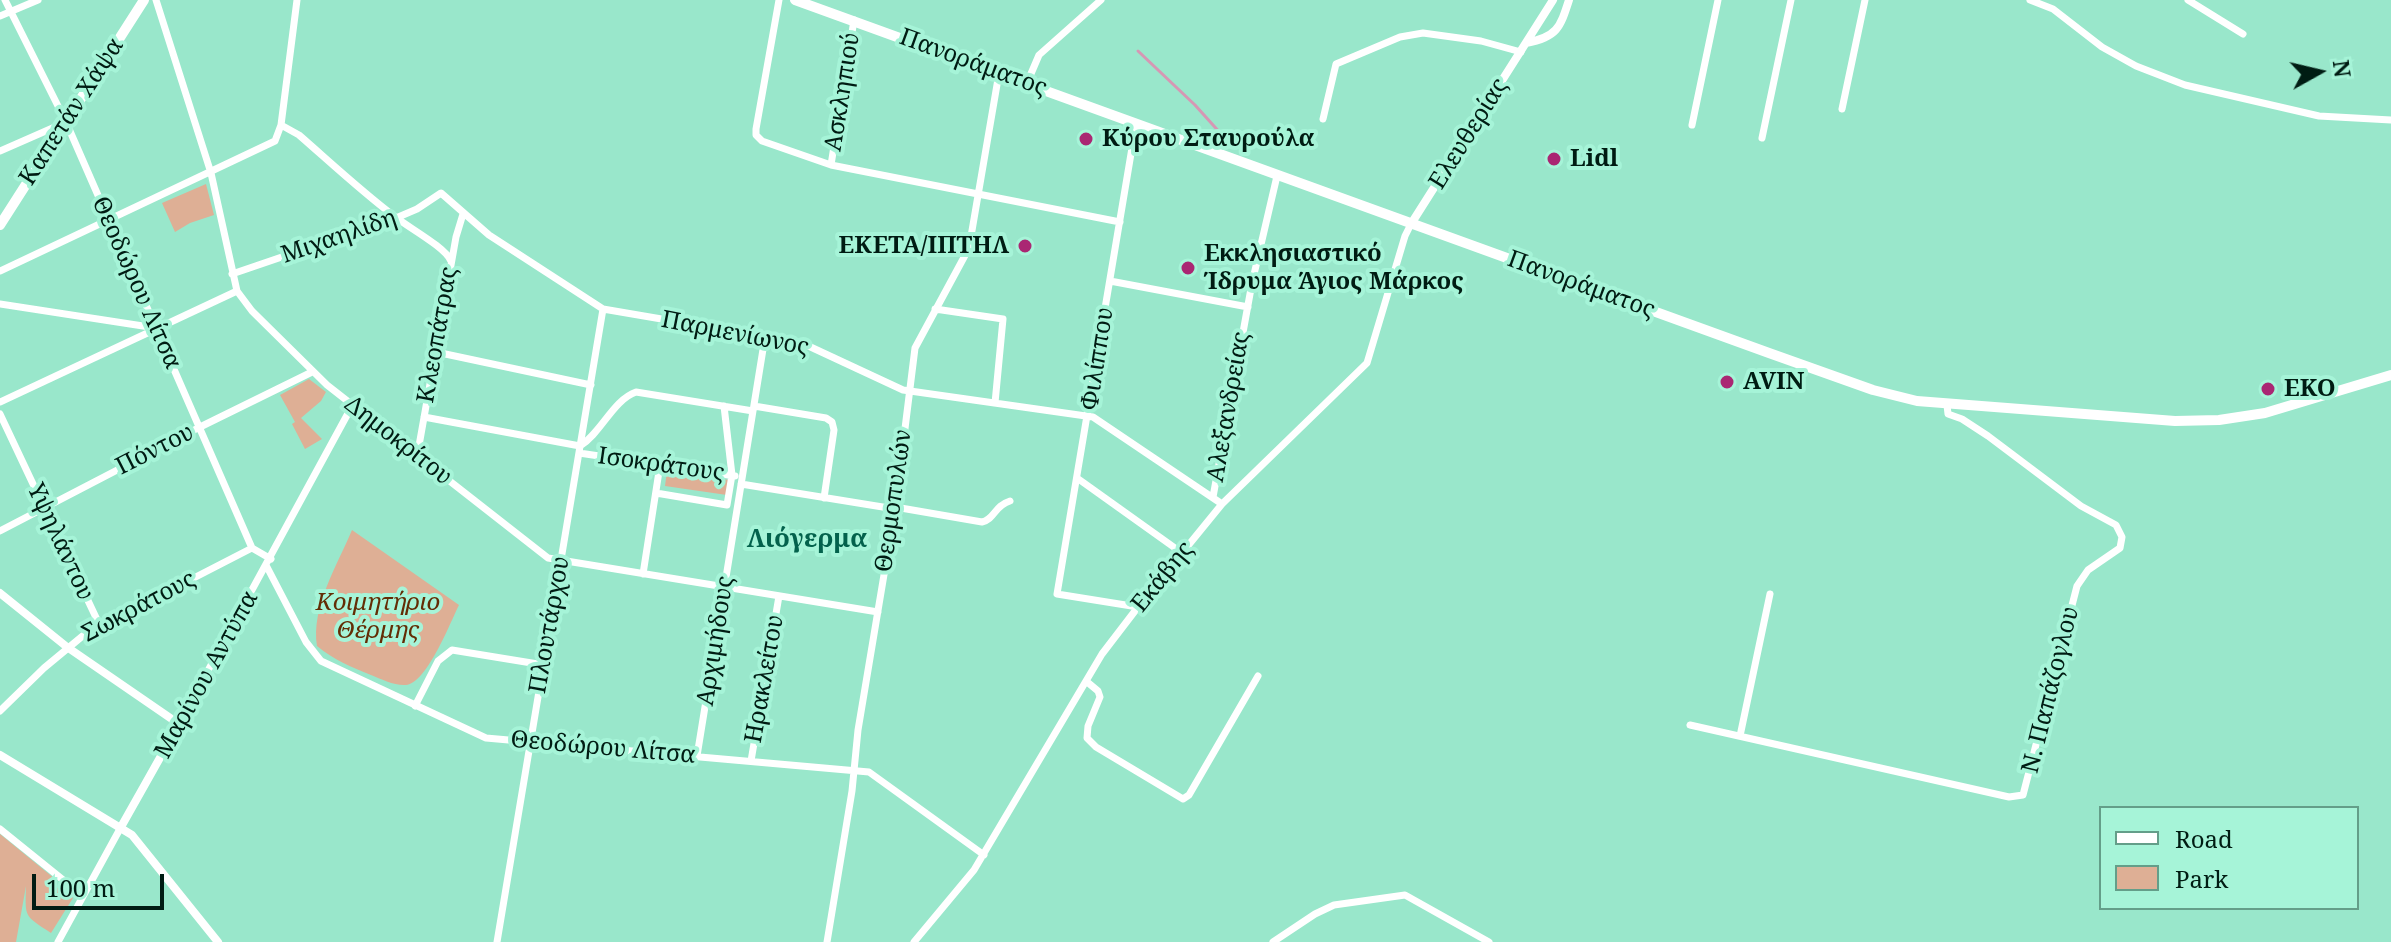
<!DOCTYPE html>
<meta charset="utf-8">
<style>
body{margin:0}
#map{position:relative;width:2391px;height:942px;overflow:hidden;background:#99e7cb;font-family:"Noto Serif",serif}
canvas{display:block}
.legend{position:absolute;left:2099px;top:806px;width:260px;height:104px;box-sizing:border-box;background:#a6f4d8;border:2px solid #649e89;margin:0;padding:10px 14px;list-style:none;font-size:24px;color:#001c13}
.legend li{display:flex;align-items:center;gap:16px;height:40px}
.legend b{width:40px;border:2px solid #649e89}
.north{position:absolute;left:2279px;top:32px;width:80px;height:80px;-webkit-text-stroke:6px #a6f4d8;paint-order:stroke;rotate:82deg;font-size:22px;font-weight:700;line-height:32px;text-align:center;color:#001c13}
.north::after{content:'';display:block;margin:auto;width:28px;height:36px;background:#001c13;clip-path:polygon(50% 0,100% 100%,50% 72%,0 100%)}
.scale{position:absolute;left:32px;top:874px;width:132px;height:36px;box-sizing:border-box;border:4px solid #001c13;border-top:0;padding-left:10px;font-size:24px;line-height:28px;white-space:nowrap;color:#001c13;-webkit-text-stroke:6px #a6f4d8;paint-order:stroke}
</style>
<div id="map">
<canvas width="2391" height="942"></canvas>
<ul class="legend">
<li><b style="height:10px;background:#fff"></b>Road</li>
<li><b style="height:22px;background:#deaf95"></b>Park</li>
</ul>
<div class="north">N</div>
<div class="scale">100 m</div>
</div>
<script>
const context = document.querySelector('canvas').getContext('2d');
context.lineJoin = 'round';
function fill(path, color) { context.fillStyle = color; context.fill(path, 'evenodd'); }
function stroke(path, color, width, dash) { context.strokeStyle = color; context.lineWidth = width; context.lineCap = dash ? 'butt' : 'round'; context.setLineDash(dash || []); context.stroke(path); }
function write(font, color, halo, rows, align = 'center') {
  context.font = font + ' "Noto Serif",serif'; context.lineWidth = 8; context.setLineDash([]); context.textBaseline = 'middle'; context.strokeStyle = halo; context.fillStyle = color; for (const [text, x, y, turn = 0] of rows) {
    context.save(); context.translate(x, y); context.rotate((+turn || 0) * Math.PI / 180); context.textAlign = isNaN(turn) ? turn : align; if (halo) context.strokeText(text, 0, 0); context.fillText(text, 0, 0); context.restore();
  }
}
const green = new Path2D(`
 M206 184 214 215 190 223 175 232 162 203Z
 M309 379 326 392 321 401 301 418 322 439 305 449 292 424 295 422 280 395Z
 M667 471 729 480 727 495 665 486Z
 M352 530 459 605C450 623 427 683 406 685 395 686 381 679 371 675 351 667 334 660 317 646 311 607 337 566 352 530Z
 M0 834 55 879 52 884 73 898 51 933C24 915 25 918 26 886L16 942H0Z`);
const stream = new Path2D(`
 M1138 51 1195 105 1231 145`);
const minor = new Path2D(`
 M5 0 66 122 252 548 271 559
 M156 0 211 173 237 291 252 311 327 385 548 558 878 612
 M779 0 756 129V135L762 141 831 165 1120 222
 M2030 0 2053 9 2102 47 2136 66 2185 85 2319 116 2391 120
 M2188 0 2243 34
 M0 16 38 0
 M1027 83 1039 55 1101 0
 M1842 109 1865 0
 M1323 119 1336 64 1400 37 1423 33 1481 41 1521 52
 M1136 124 1057 594 1138 607
 M281 125 299 135C330 162 361 191 394 216 409 228 445 247 451 261
 M1692 125 1718 0
 M1762 138 1791 0
 M0 151 64 123
 M831 165 854 20
 M0 271 275 141 281 125 297 0
 M232 274 396 218 417 209 441 193 489 235 603 309 802 343 903 390 1093 417 1222 504
 M1110 281 1248 307
 M0 304 156 328
 M935 309 1003 319 995 403
 M436 352 591 385
 M0 402 237 291
 M754 406 826 418 832 422 834 430 824 498
 M0 414 100 626
 M424 417 580 446C601 433 613 400 636 392L753 411
 M579 453 735 476
 M417 457 456 237 463 214
 M1077 478 1182 553
 M741 484 895 509
 M656 493 727 505 732 475 724 406
 M1213 497 1252 283 1277 176
 M895 507 982 522C995 519 994 506 1010 501
 M0 531 198 428 312 372
 M267 567 306 642 321 661 486 738 869 772 984 855
 M643 574 660 465
 M1086 681 1098 691 1100 697 1088 726 1087 738 1096 747 1183 799 1189 795 1258 676
 M415 706 438 661 452 650 544 665
 M0 711 44 668 85 634 252 548
 M179 724 352 406
 M1690 725 2009 797 2023 795 2077 586 2088 570 2120 548 2122 537 2116 525 2081 506 1988 436 1962 419 1948 414 1947 405
 M1740 736 1770 594
 M697 756 765 337
 M751 761 779 596
 M0 829 83 896
 M58 942 121 827
 M497 942 603 309
 M827 942 852 791 858 730 895 509 915 348 969 248 999 73
 M914 942 974 870 1102 654 1138 607 1222 504 1367 363 1405 236 1411 224
 M1273 942 1315 914 1334 905 1405 895 1489 942`);
const tertiary = new Path2D(`
 M1526 43C1557 37 1560 28 1569 0
 M1411 224 1553 0
 M0 593 67 647 179 724 121 827
 M0 755 132 835 218 942`);
const secondary = new Path2D(`
 M795 0 1769 353 1873 390 1917 401 2175 421 2219 420 2265 413 2391 375
 M0 225 144 0`);
const markers = [
 [1086,139,8,"#aa2773"],
 [1554,159,8,"#aa2773"],
 [1025,246,8,"#aa2773"],
 [1188,268,8,"#aa2773"],
 [1727,382,8,"#aa2773"],
 [2268,389,8,"#aa2773"]
];
const streetNames = [
 ["Πανοράματος",973,63,20],
 ["Ασκληπιού",843,92,-81],
 ["Καπετάν Χάψα",72,112,-57],
 ["Ελευθερίας",1469,134,-58],
 ["Μιχαηλίδη",339,237,-19],
 ["Θεοδώρου Λίτσα",136,283,66],
 ["Πανοράματος",1581,285,20],
 ["Παρμενίωνος",735,334,11],
 ["Κλεοπάτρας",438,335,-80],
 ["Φιλίππου",1098,359,-81],
 ["Αλεξανδρείας",1229,407,-80],
 ["Δημοκρίτου",398,441,38],
 ["Πόντου",155,450,-27],
 ["Ισοκράτους",661,465,8],
 ["Θερμοπυλών",894,501,-82],
 ["Υψηλάντου",60,542,65],
 ["Εκάβης",1163,577,-51],
 ["Σωκράτους",139,607,-28],
 ["Πλουτάρχου",550,625,-80],
 ["Αρχιμήδους",716,641,-81],
 ["Μαρίνου Αντύπα",207,675,-61],
 ["Ηρακλείτου",765,679,-80],
 ["Ν. Παπάζογλου",2051,690,-76],
 ["Θεοδώρου Λίτσα",603,748,5]
];
const poiNames = [
 ["Κύρου Σταυρούλα",1102,139],
 ["Lidl",1570,159],
 ["ΕΚΕΤΑ/ΙΠΤΗΛ",1009,246,"right"],
 ["Εκκλησιαστικό",1204,254],
 ["Ίδρυμα Άγιος Μάρκος",1204,282],
 ["AVIN",1743,382],
 ["EKO",2284,389]
];
const parkNames = [
 ["Κοιμητήριο",378,603],
 ["Θέρμης",378,631]
];
const neighbourhoodNames = [
 ["Λιόγερμα",807,540]
];
fill(green, '#deaf95');
stroke(stream, '#d697b4', 3);
stroke(minor, '#fff', 7);
stroke(tertiary, '#fff', 8);
stroke(secondary, '#fff', 10);
for (const [x, y, r, color] of markers) { const dot = new Path2D(); dot.arc(x, y, r, 0, 2 * Math.PI); context.fillStyle = color; context.fill(dot); stroke(dot, '#a6f4d8', 3); }
write('24px', '#001c13', '#a6f4d8', streetNames);
write('bold 24px', '#001c13', '#a6f4d8', poiNames, 'left');
write('italic 24px', '#632d05', '#a6f4d8', parkNames);
write('bold 26px', '#03624c', '#a6f4d8', neighbourhoodNames);
</script>
